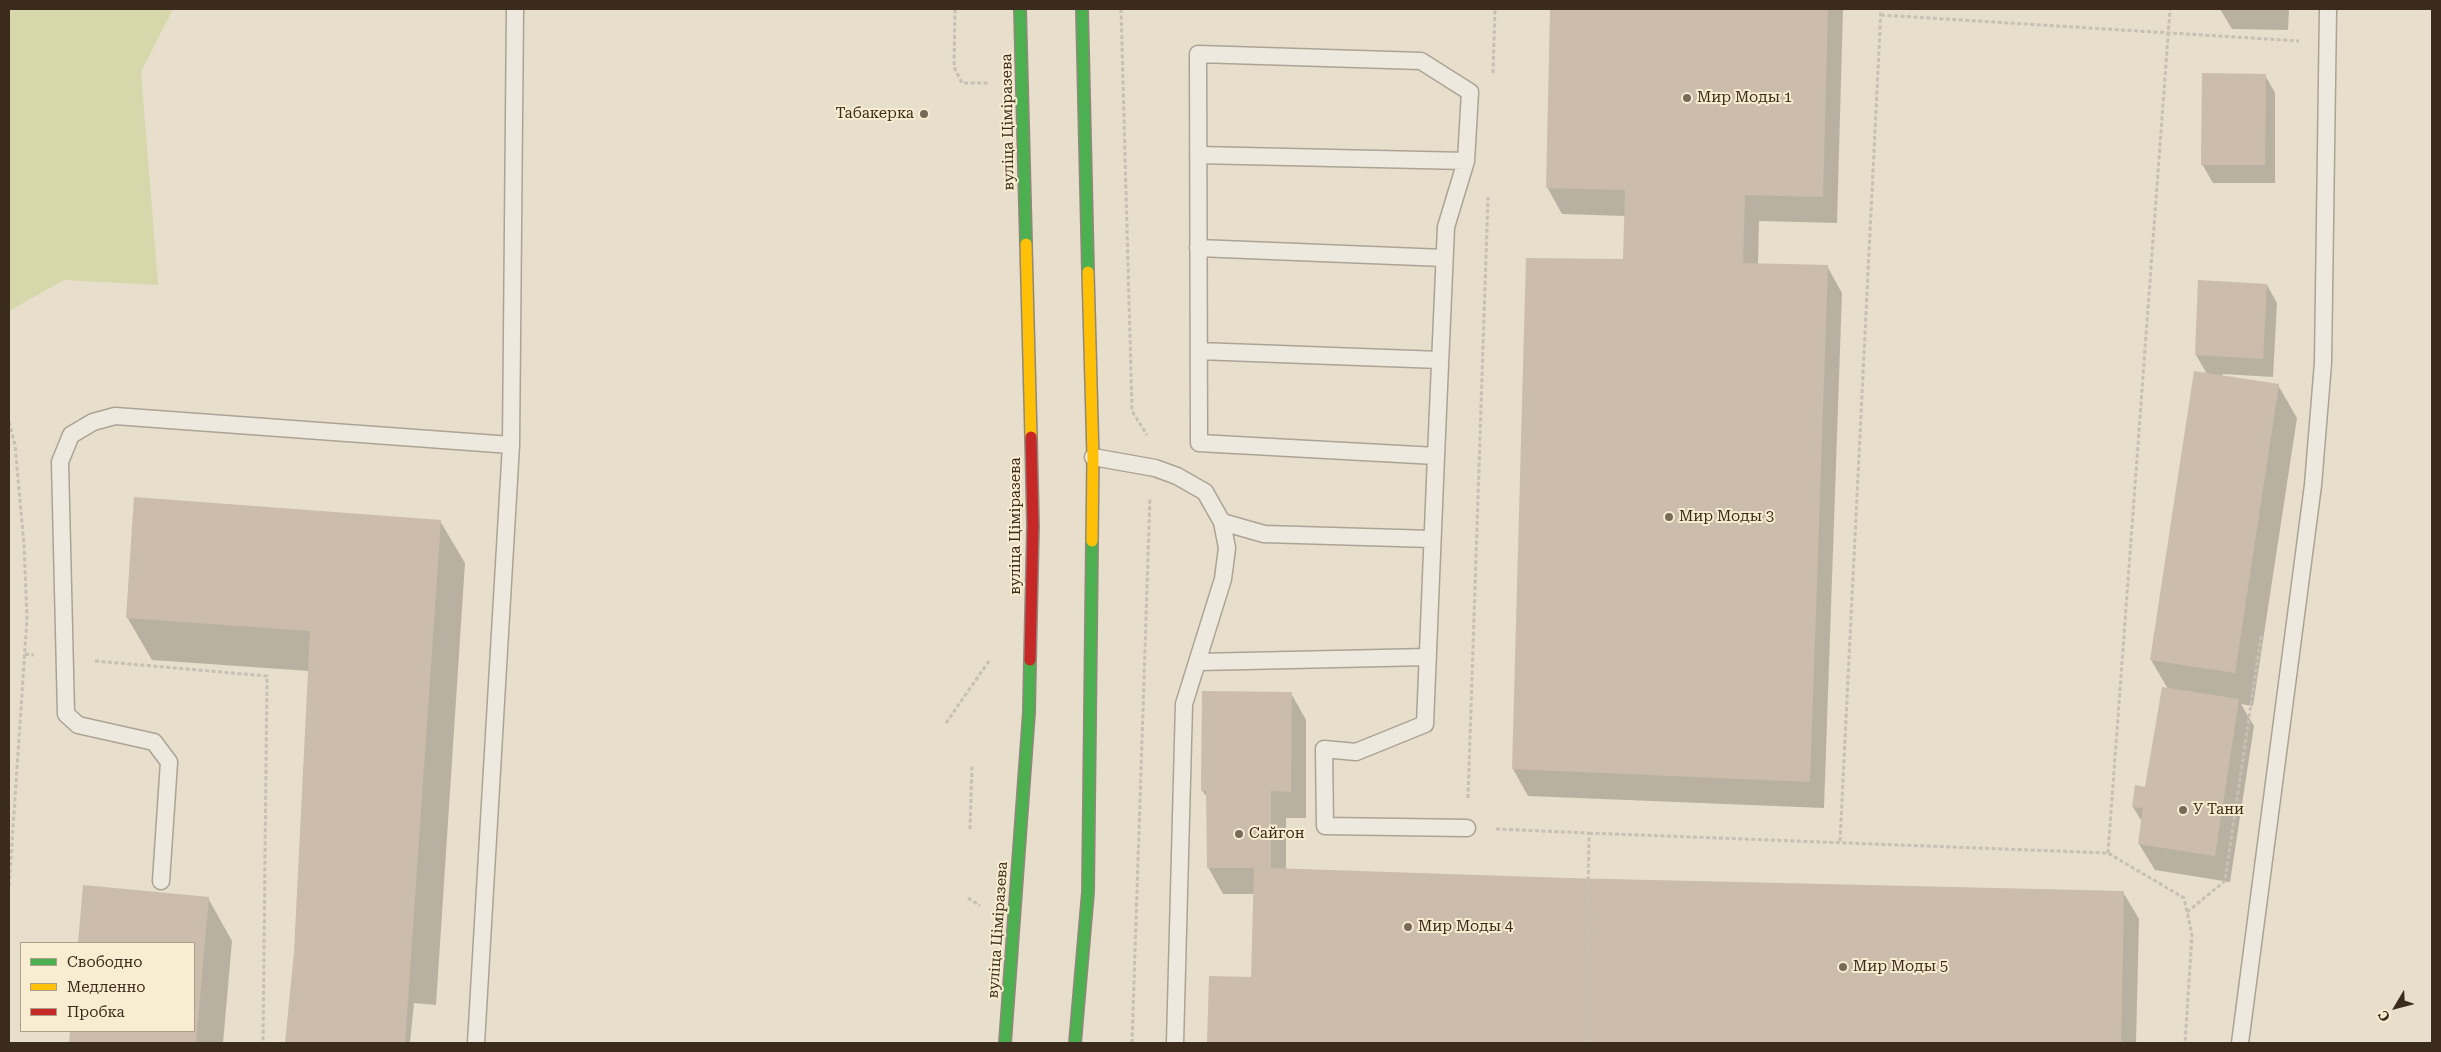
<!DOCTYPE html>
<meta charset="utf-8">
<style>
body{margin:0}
#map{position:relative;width:2441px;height:1052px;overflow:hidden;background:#e7decb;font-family:"Roboto Serif",serif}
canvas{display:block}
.frame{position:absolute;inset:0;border:10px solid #3b2b1c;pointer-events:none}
.legend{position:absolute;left:20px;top:942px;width:175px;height:90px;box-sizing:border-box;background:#f8edd1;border:1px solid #ac9f89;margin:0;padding:6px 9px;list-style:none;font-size:15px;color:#3b2b1c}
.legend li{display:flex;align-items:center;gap:10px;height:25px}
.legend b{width:25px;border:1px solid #ac9f89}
.north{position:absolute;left:2371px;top:982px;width:50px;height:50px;-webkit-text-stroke:4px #f8edd1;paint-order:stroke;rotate:233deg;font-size:14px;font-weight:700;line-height:20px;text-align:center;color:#3b2b1c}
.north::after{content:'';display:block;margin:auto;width:18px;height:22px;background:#3b2b1c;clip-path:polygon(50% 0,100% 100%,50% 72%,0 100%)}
</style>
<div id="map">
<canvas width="2441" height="1052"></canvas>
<div class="frame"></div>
<ul class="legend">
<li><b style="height:6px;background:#4caf50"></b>Свободно</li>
<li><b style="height:6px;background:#ffc107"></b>Медленно</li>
<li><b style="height:6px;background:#c62828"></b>Пробка</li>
</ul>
<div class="north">С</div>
</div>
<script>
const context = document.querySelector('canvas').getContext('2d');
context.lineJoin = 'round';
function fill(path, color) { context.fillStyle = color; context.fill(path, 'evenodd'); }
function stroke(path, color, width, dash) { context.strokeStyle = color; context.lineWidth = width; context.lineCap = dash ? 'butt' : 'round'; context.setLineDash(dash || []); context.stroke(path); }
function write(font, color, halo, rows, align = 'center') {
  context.font = font + ' "Roboto Serif",serif'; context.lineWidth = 4; context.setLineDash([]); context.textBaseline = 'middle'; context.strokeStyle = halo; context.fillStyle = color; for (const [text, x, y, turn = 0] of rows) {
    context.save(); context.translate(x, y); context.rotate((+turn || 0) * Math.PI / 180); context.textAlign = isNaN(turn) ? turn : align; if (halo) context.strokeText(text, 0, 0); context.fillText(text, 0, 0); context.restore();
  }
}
const green = new Path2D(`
 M9 9H173L141 72 158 285 64 280 9 311Z`);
const shadow = new Path2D(`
 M1552 9H1843L1837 223 1759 221 1758 264 1827 266 1842 293 1824 808 1528 796 1513 769 1527 259 1624 260 1625 216 1562 214 1547 187Z
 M2220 9H2289L2288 30 2232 29Z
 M2265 75 2275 93V183H2213L2202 164Z
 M2199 281 2267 285 2277 303 2273 377 2223 374 2222 376 2278 385 2297 418 2253 706 2241 704 2254 726 2230 882 2155 870 2139 844 2142 822 2133 807 2146 789 2168 689 2151 660 2207 374 2196 355Z
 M440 521 465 563 436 1005 414 1003 410 1043H287L295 952 309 671 152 660 127 617Z
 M1291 693 1306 720V818H1286V870L1567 879 2123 892 2139 919 2136 1043H1208L1210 977 1252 978 1254 894H1223L1208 867V799L1202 790Z
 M85 887 208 898 232 941 223 1043H71L72 1031H194V943H79Z`);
const building = new Path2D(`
 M1550 9H1828L1823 197 1745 195 1743 263 1828 265 1810 782 1512 769 1526 258 1623 259 1625 190 1546 188Z
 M2202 73 2266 74 2265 165H2201Z
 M2198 280 2267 284 2263 359 2195 355Z
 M2194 371 2279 384 2235 673 2150 660Z
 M134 497 441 520 405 1043H285L294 952 310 631 126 618Z
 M2162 687 2239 699 2215 856 2138 844 2143 808 2132 807 2135 785 2145 787Z
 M1202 691 1292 692 1291 792 1271 791V868L1566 878 2124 891 2121 1043H1207L1209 976 1251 977 1254 868H1207L1206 791H1201Z
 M83 885 209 897 196 1043H69L70 1031H194V943H78Z`);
const path = new Path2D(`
 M955 9 954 67 962 83H988
 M1121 9 1132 411 1147 435
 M1881 15 2299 41
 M1493 73 1495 9
 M9 422 15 445 24 545 27 618 9 888
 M25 654 34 655
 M95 661 267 676 263 1043
 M946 723 989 661
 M1468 798 1488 197
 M970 829 972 766
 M1496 829 1589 833 1586 1043
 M1589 833 2108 853 2184 898 2192 935 2185 1043
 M1840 841 1881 9
 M2108 853 2170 9
 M968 898 980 906
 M2187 912 2225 881 2261 636
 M1132 1043 1150 497`);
const lane = new Path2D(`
 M1198 54 1421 61 1470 92 1466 161 1446 227 1436 456 1199 443Z
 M1198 155 1466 161
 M1198 248 1444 258
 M1199 351 1440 360
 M1436 456 1425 724 1356 752 1324 749 1325 826 1467 828
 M1093 457 1155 468 1177 476 1205 492 1222 522 1227 548 1223 579 1184 704 1175 1043
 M1222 522 1264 534 1432 539
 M1198 662 1428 657
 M161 881 169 762 154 742 78 725 66 714 60 462 71 435 93 422 115 416 511 445
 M476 1043 511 445 515 9
 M2240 1043 2313 485 2323 363 2328 9`);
const fast = new Path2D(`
 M1020 9 1026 244
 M1082 9 1088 272
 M1005 1043 1029 712 1030 660
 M1075 1043 1088 892 1092 541`);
const slow = new Path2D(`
 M1026 244 1031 437
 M1088 272 1093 457 1092 541`);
const jam = new Path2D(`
 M1030 660 1033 526 1031 437`);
const markers = [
 [1687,98,5,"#776a59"],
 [924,114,5,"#776a59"],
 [1669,517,5,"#776a59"],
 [2183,810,5,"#776a59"],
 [1239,834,5,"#776a59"],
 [1408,927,5,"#776a59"],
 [1843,967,5,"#776a59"]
];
const poiNames = [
 ["Мир Моды 1",1697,98],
 ["Табакерка",914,114,"right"],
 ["Мир Моды 3",1679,517],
 ["У Тани",2193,810],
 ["Сайгон",1249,834],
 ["Мир Моды 4",1418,927],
 ["Мир Моды 5",1853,967]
];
const streetNames = [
 ["вуліца Ціміразева",1008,122,-91],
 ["вуліца Ціміразева",1016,526,-90],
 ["вуліца Ціміразева",998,930,-86]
];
fill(green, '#d7d7ac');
fill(shadow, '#0003');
fill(building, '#cbbcac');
stroke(lane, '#aca395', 19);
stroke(fast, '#91887b', 14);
stroke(slow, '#91887b', 14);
stroke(jam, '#91887b', 14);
stroke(path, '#c7c0b5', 3, [4, 2.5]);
stroke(lane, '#eee9de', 16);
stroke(fast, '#4caf50', 11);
stroke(slow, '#ffc107', 11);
stroke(jam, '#c62828', 11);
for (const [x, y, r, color] of markers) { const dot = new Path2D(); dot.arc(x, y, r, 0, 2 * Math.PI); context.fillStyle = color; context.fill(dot); stroke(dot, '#f8edd1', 2); }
write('15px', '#3b2b1c', '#f8edd1', poiNames, 'left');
write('15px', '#3b2b1c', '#f8edd1', streetNames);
</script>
